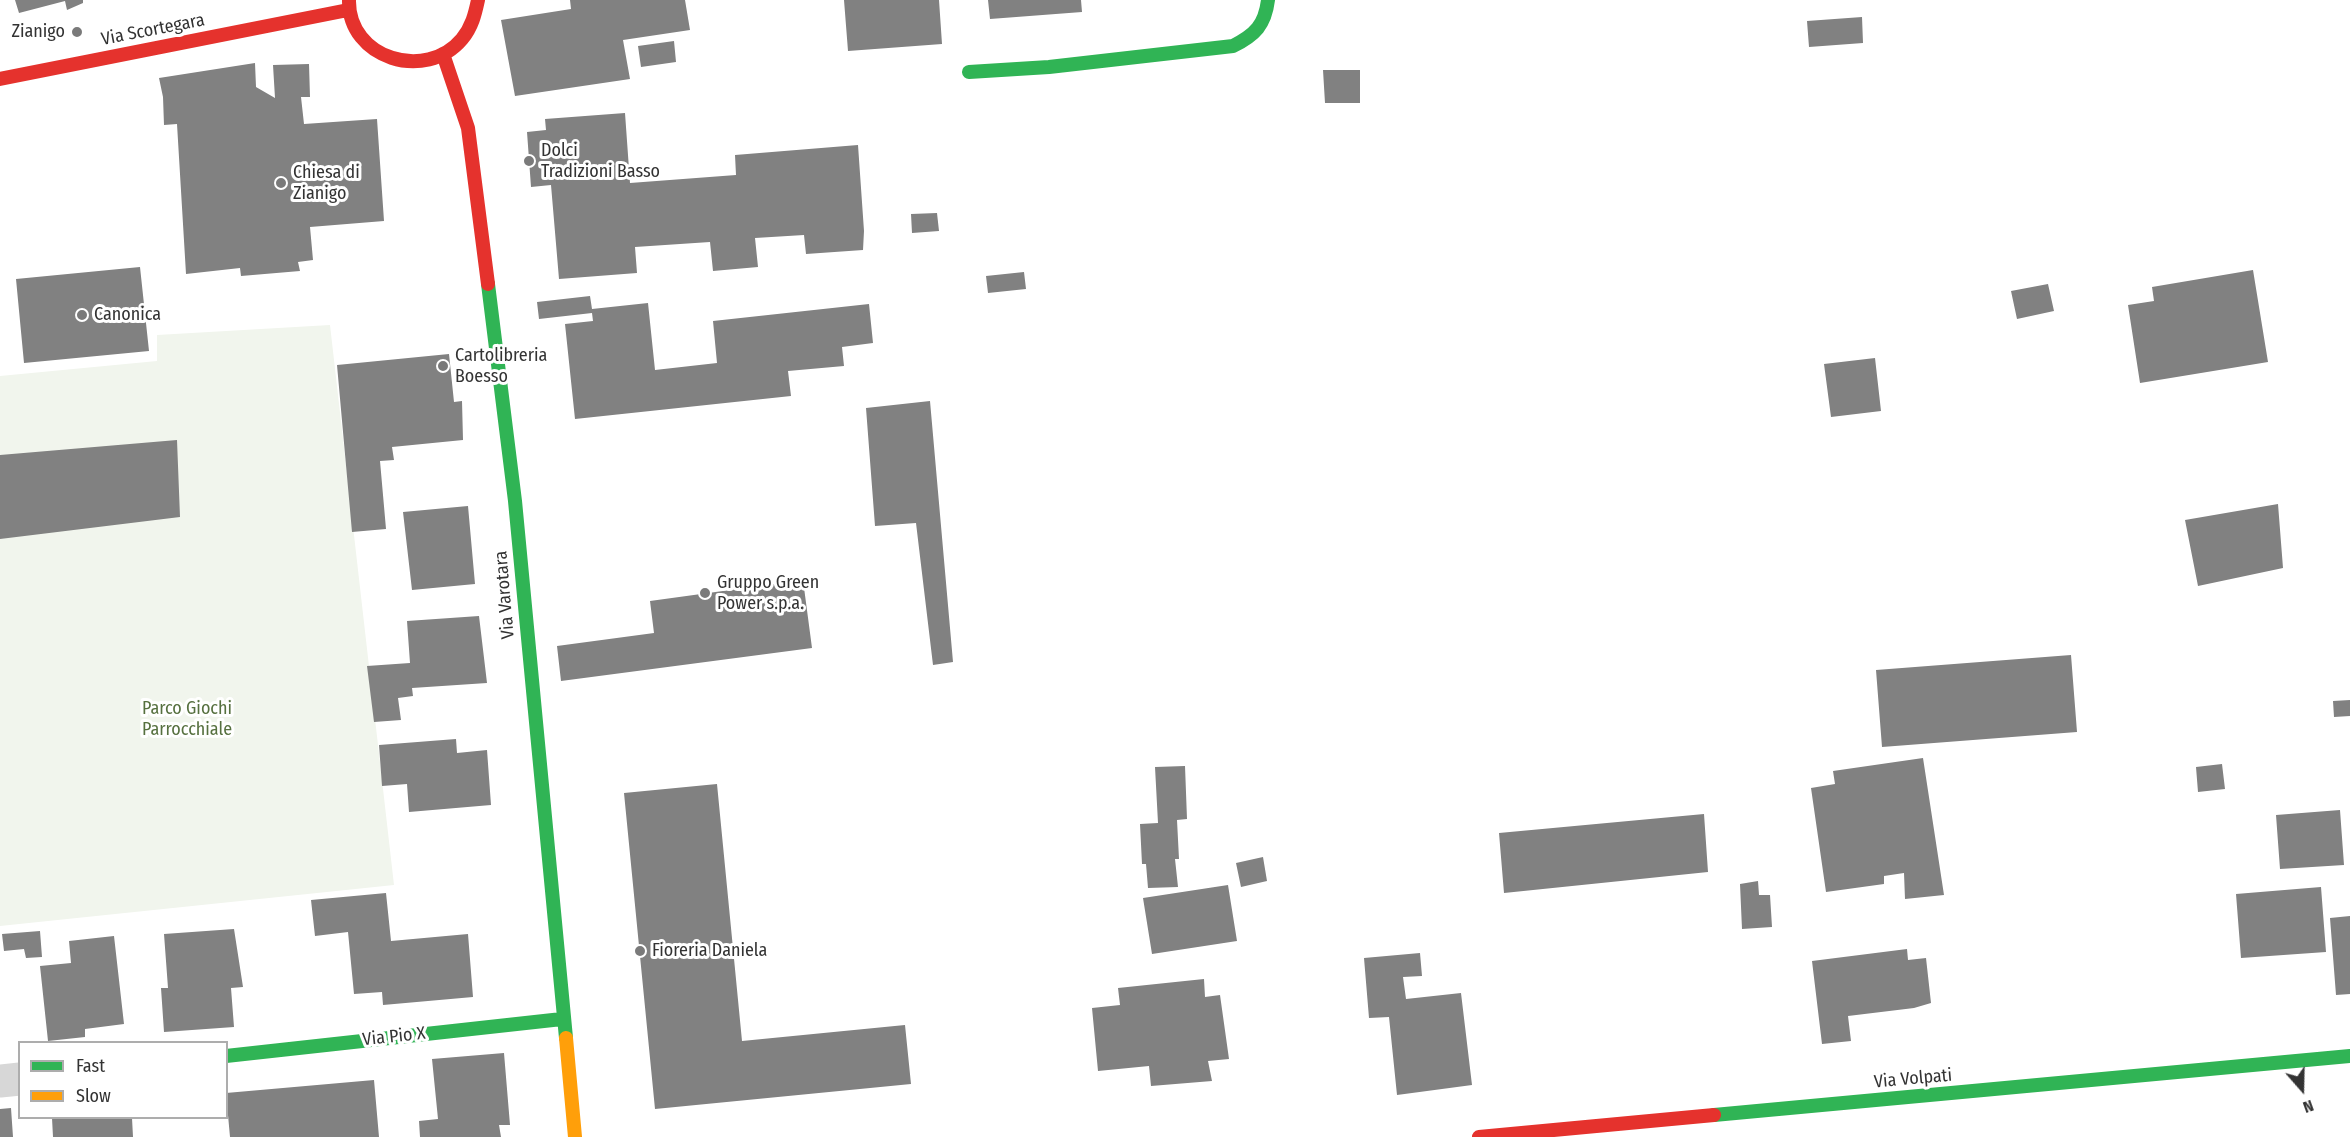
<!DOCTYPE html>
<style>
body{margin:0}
#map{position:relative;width:2350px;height:1137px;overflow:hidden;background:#fff;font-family:"Fira Sans Condensed",sans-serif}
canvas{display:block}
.legend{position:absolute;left:18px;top:1041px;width:210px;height:78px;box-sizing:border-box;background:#fff;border:2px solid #adadad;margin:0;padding:8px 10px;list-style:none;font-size:18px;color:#333}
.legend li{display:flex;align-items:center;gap:12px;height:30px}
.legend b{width:30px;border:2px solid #adadad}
.north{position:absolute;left:2272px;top:1059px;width:60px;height:60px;-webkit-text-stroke:4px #fff;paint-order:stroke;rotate:160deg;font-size:16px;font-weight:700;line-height:24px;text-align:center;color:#333}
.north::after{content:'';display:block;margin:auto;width:21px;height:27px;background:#333;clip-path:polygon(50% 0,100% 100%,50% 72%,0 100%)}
</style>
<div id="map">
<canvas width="2350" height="1137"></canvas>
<ul class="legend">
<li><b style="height:8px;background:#30b455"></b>Fast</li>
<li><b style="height:8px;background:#ff9f0a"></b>Slow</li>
</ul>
<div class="north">N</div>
</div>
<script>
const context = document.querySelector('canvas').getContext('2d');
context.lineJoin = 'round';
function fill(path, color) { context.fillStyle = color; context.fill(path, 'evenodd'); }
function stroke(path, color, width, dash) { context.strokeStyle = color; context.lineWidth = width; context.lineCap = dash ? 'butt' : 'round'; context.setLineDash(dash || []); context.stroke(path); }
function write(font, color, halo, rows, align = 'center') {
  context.font = font + ' "Fira Sans Condensed",sans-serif'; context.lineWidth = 6; context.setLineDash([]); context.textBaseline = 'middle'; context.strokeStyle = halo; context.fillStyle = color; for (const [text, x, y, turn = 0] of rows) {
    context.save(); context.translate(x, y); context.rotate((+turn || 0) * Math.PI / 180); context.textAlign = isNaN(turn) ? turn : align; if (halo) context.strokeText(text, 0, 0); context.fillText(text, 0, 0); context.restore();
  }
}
const green = new Path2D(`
 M330 325 394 885 0 926V376L157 361V335Z`);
const building = new Path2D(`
 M15 0H83V3L67 10 65 1 19 13Z
 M570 0H685L690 30 623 40 630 79 515 96 501 20 571 9Z
 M844 0H939L942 44 848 51Z
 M988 0H1081L1082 12 990 19Z
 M1862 17 1863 43 1809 47 1807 21Z
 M674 41 676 62 641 67 638 46Z
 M255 63 256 87 275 98 273 65 309 64 310 97H301L304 124 377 119 384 221 310 227 313 260 298 262 300 271 241 276 240 268 186 274 177 124 164 125 163 97 159 78Z
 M1323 70H1360V103H1325Z
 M625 113 630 183 736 175 735 155 858 145 864 231 863 250 806 254 804 235 755 238 758 267 713 271 710 242 635 247 637 273 559 279 551 185 531 187 527 132 546 130 545 119Z
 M937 213 939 231 912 233 911 214Z
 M140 267 149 351 24 363 16 279Z
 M2253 270 2268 362 2140 383 2128 305 2154 301 2152 287Z
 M1024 272 1026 289 988 293 986 276Z
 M2048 284 2054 311 2017 319 2011 291Z
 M590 296 592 309 648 303 655 370 717 363 713 321 869 304 873 343 842 347 844 366 788 371 791 396 575 419 565 324 593 321 592 313 539 319 537 302Z
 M449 354 454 402 462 401 463 440 392 447 394 460 380 461 386 529 352 532 337 365Z
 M1875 358 1881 411 1831 417 1824 364Z
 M930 401 953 662 933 665 916 523 875 526 866 408Z
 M177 440 180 517 0 539V455Z
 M2278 504 2283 568 2198 586 2185 520Z
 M468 506 475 584 412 590 403 512Z
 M803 580 812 648 561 681 557 646 654 633 650 601Z
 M479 616 487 683 412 688 413 696 398 698 401 720 374 722 367 666 410 663 407 621Z
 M2071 655 2077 732 1882 747 1876 670Z
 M2350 700V716L2334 717 2333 701Z
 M456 739 457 753 487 750 491 805 409 812 407 784 382 786 379 745Z
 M1923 758 1944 895 1905 899 1904 873 1884 876V884L1826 892 1811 788 1835 784 1833 771Z
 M2222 764 2225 789 2198 792 2196 767Z
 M1185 766 1187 819 1177 820 1179 859H1175L1178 887 1148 888 1146 864H1142L1140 824 1158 823 1155 767Z
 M717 784 742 1041 905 1025 911 1084 655 1109 624 793Z
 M2340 810 2344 865 2280 869 2276 815Z
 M1704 814 1708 872 1504 893 1499 833Z
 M1263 857 1267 881 1241 887 1236 863Z
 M1758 881 1759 895H1770L1772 927 1742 929 1740 884Z
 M1228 885 1237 941 1152 954 1143 898Z
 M2321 887 2326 952 2241 958 2236 894Z
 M386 893 391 941 468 934 473 997 383 1005 382 992 354 994 348 932 315 936 311 900Z
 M2350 916V994L2336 995 2330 918Z
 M234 929 243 987 231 988 234 1027 164 1032 161 988H168L164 934Z
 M40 931 42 957 26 958 24 949 4 951 2 934Z
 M114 936 124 1024 85 1029V1037L48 1041 40 966 71 963 69 941Z
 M1907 949 1908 960 1926 958 1931 1003 1914 1008 1848 1016 1851 1041 1822 1044 1812 961Z
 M1420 953 1422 976 1403 977 1406 999 1461 993 1472 1085 1397 1095 1389 1017 1369 1018 1364 958Z
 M1204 979 1205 997 1220 995 1229 1059 1208 1061 1212 1081 1151 1086 1149 1066 1098 1071 1092 1008 1120 1005 1118 988Z
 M504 1053 510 1125H499L501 1137H420L419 1121 438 1119 432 1059Z
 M374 1080 379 1137H230L226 1093Z
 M11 1108 13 1137H0V1109Z
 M52 1118H132L133 1137H53Z`);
const street = new Path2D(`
 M0 1081 20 1079`);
const fast = new Path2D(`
 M969 72 1049 67 1233 46C1255 35 1265 25 1268 0
 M488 284 515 501 566 1038
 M226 1056 562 1019
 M1714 1115 2350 1056`);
const slow = new Path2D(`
 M566 1038 575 1137`);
const jam = new Path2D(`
 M349 0C348 59 426 82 462 39 472 27 475 14 478 0
 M443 54 468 128 488 284
 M0 79 348 10
 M1479 1137 1714 1115`);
const markers = [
 [77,32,6,"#7a7a7a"],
 [529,161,6,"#7a7a7a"],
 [281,183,6,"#7a7a7a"],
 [82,315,6,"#7a7a7a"],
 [443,366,6,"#7a7a7a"],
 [705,593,6,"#7a7a7a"],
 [640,951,6,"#7a7a7a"]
];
const streetNames = [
 ["Via Scortegara",153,30,-11],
 ["Via Varotara",505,595,-95],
 ["Via Pio X",394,1037,-6],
 ["Via Volpati",1913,1079,-5]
];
const poiNames = [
 ["Zianigo",65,32,"right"],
 ["Dolci",541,151],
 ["Tradizioni Basso",541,172],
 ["Chiesa di",293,173],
 ["Zianigo",293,194],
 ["Canonica",94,315],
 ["Cartolibreria",455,356],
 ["Boesso",455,377],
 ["Gruppo Green",717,583],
 ["Power s.p.a.",717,604],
 ["Fioreria Daniela",652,951]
];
const parkNames = [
 ["Parco Giochi",187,709],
 ["Parrocchiale",187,730]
];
fill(green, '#f1f5ed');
fill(building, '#818181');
stroke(street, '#d7d7d7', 33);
stroke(fast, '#30b455', 14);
stroke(slow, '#ff9f0a', 14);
stroke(jam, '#e5322d', 14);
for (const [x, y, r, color] of markers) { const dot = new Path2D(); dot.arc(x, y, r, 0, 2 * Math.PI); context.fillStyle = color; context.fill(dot); stroke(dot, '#fff', 2); }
write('18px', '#333', '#fff', streetNames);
write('18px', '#333', '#fff', poiNames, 'left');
write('18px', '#56703f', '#fff', parkNames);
</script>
